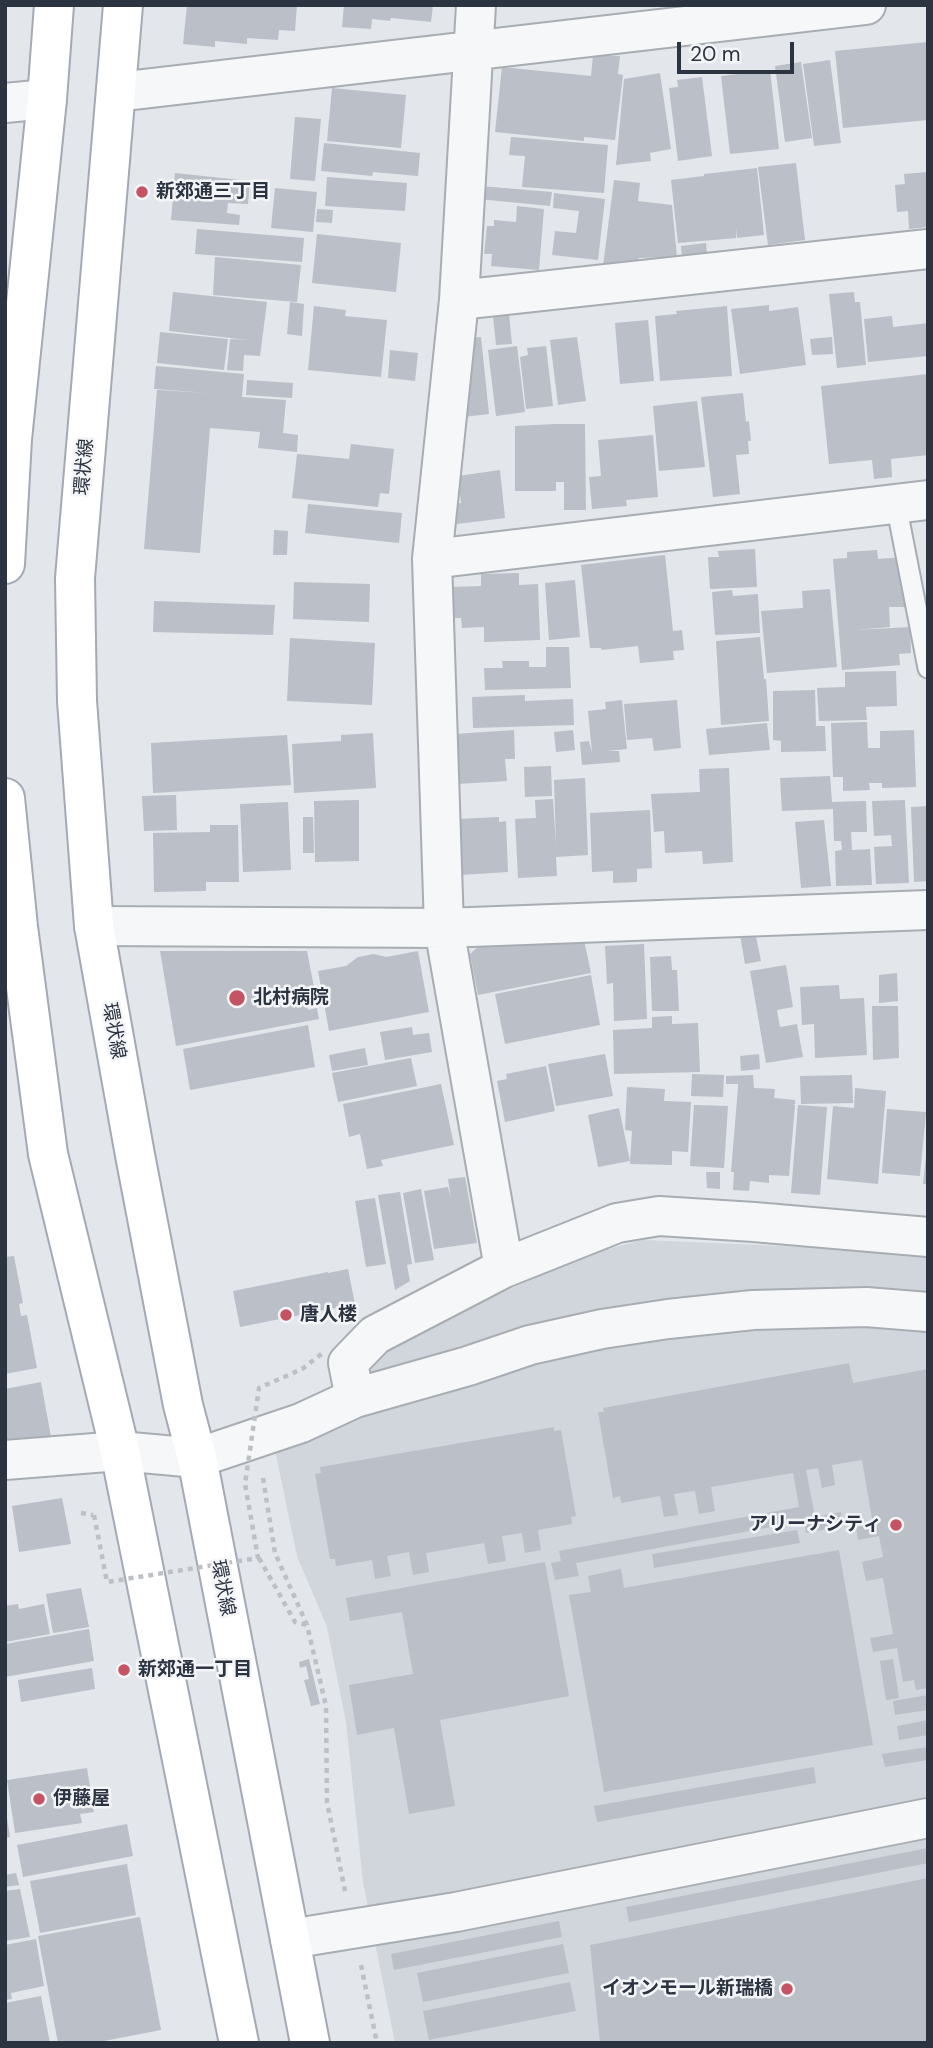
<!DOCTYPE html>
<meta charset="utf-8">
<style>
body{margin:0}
#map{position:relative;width:933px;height:2048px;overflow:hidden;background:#e3e6ea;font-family:"DM Sans",sans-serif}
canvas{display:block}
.frame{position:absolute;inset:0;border:7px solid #2c3441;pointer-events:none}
.scale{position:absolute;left:677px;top:42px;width:117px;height:32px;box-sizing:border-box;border:4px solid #2c3441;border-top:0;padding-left:9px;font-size:21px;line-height:24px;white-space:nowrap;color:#2c3441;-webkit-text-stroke:5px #f3f5f8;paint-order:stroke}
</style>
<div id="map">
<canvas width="933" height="2048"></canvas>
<div class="frame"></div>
<div class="scale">20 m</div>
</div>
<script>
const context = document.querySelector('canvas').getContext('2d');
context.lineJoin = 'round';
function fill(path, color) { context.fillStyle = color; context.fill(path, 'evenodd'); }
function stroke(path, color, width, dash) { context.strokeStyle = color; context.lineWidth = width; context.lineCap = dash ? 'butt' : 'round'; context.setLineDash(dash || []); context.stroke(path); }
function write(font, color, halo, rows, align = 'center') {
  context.font = font + ' "DM Sans","Noto Sans JP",sans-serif'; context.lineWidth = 5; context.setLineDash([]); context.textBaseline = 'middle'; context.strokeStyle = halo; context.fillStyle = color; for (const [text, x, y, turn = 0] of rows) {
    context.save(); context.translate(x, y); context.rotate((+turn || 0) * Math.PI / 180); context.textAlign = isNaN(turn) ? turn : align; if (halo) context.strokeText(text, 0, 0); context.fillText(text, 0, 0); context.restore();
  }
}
const built = new Path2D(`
 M643 1240 897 1251 928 1254V2043H395L363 1882 346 1722 327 1627 297 1556 276 1455 378 1351 581 1256Z`);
const building = new Path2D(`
 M187 5H297L295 31 279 30 278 40 247 38V44L215 41V47L183 44Z
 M344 5H433L431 22 391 18 390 21 372 19 371 29 342 27Z
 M928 42V120L843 128 835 51Z
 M593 55 620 56 618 74 623 75 615 140 584 137V141L495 132 502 67 591 76Z
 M830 60 841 143 814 146 803 64Z
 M801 62 812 138 785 142 775 66Z
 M770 70 779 149 730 154 721 76Z
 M660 73 671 149 650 153 651 161 616 165 624 79Z
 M702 77 712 156 678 161 669 88 678 87 677 80Z
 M332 88 406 95 401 148 327 141Z
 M295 117 321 119 315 181 290 179Z
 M511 137 608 145 604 193 522 187 525 156 509 155Z
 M324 143 420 153 418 176 373 172 372 176 321 171Z
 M796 163 805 240 768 245 758 167Z
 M757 168 764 235 737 238 736 228V238L678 243 671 180 704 176V174Z
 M928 172V227L909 229 908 211 897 212 895 185 905 184 904 174Z
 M175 173 250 181 248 204 228 203 227 213 240 215 239 225 171 220Z
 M327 177 407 183 405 211 325 206Z
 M614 180 640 183 638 201 672 205 677 257 639 258 638 261 603 266Z
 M480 186 552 192 550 206 478 199Z
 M275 188 317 192 313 232 271 228Z
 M554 193 605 199 598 260 552 255 555 231 576 233 579 211 553 208Z
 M517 206 544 209 539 270 491 266 492 254H484L487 226H494V220L516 222Z
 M317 209 333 210 332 223 316 222Z
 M197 229 304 238 302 262 195 254Z
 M317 234 401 243 396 292 312 283Z
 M706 243 707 255 682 257 681 246Z
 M215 257 301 265 297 302 213 295Z
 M173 292 267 302 260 356 244 355 243 371 227 370 230 339 248 340 169 331Z
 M854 292 855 302H860L866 365 837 368 829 294Z
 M290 302 304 304 302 336 287 334Z
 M769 305V311L798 307 806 365 740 374 731 309Z
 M314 306 346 310 345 316 387 320 381 377 308 370Z
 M727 306 732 376 660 381 655 316 677 314 676 311Z
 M509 314 512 344 496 345 493 316Z
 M892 316 893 327 928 323V356L868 362 864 319Z
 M648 320 654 381 620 384 615 323Z
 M160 332 228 339 224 370 157 363Z
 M481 337 489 414 463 417 468 338Z
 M577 337 586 401 558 405 550 340Z
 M832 337 833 354 812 355 810 339Z
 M517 346 525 412 496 416 488 350Z
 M546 346 553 406 526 409 520 357 528 355 527 348Z
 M390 350 418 353 415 381 388 378Z
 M156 366 244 374 242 397 286 400 283 433 298 435 297 452 258 448 260 432 210 428 200 553 144 549 157 390 209 393 154 389Z
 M928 374V409H926L928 455 891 459 892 477 874 479 872 460 829 464 821 386Z
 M247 380 293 383 292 398 246 395Z
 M743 393 746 422 749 421 751 441H748L749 454 736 455 740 494 713 497 701 397Z
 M697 401 705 467 659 471 653 406Z
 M556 424H585L586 510H564V482H556V491H515V426Z
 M653 435 658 497 626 500 627 506 592 509 589 477 601 476 598 440Z
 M351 444 394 449 389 494 380 493 378 507 292 498 297 454 349 459Z
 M500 470 505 518 457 524 454 504 461 503 458 476Z
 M308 504 402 513 399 543 305 533Z
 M274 530 288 531 287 555H273Z
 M755 549 757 587 710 589 708 557H719L718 551Z
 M877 550 878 559 903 557 906 607H889L890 627 854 630 910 627 911 653 899 654 900 665 842 670 833 559 847 558V552Z
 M665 555 673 631 682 630 684 650 673 651 674 660 640 663 638 646 602 650 601 648H590L581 565Z
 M519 573V585L538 584 540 640 484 642V627L462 628 461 618H454L452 587 481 586V574Z
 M575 580 580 637 549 640 545 583Z
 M294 582 370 584 369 622 293 619Z
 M830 589 837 667 767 673 761 611 803 608 802 591Z
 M732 590 733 596 758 594 760 633 715 635 712 592Z
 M154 601 275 605 273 635 153 632Z
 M760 637 764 679H766L769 721 721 725 716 641Z
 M290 638 375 643 372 705 287 701Z
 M546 647H569L571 688 485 690 484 668H503L502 661H529V667H546Z
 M896 671 897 706 866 707 867 720 819 721 817 688 845 687V672Z
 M815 690 816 726H825L826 751 781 752V741L773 740V691Z
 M525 695V701L573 699 574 725 473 728 472 697Z
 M622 700 627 749 606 751H619L620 762 582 765 580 742 589 741 592 753 588 711 606 709 605 702Z
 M677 700 681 748 654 751 652 738 627 740 624 704Z
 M867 722 868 748H880V731L914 730 916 787 882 788V783H869L870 790 843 791V777H833L831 723Z
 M767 723 770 750 709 755 706 729Z
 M514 730 515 759H505L507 781 457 784 454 734Z
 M573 730 575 750 556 752 554 732Z
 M373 733 376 788 294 793 292 744 341 741V735Z
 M287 735 291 785 153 793 151 743Z
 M551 766 552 796 525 797 524 767Z
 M729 768 733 862 703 864 702 851 665 853 664 831 654 832 651 794 700 792 699 769Z
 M830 776 832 802 866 801 867 832H851L852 850 870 849 872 885 836 886 835 851 842 850 841 841H834L833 809 782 811 780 778Z
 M585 778 588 855 556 857 557 876 518 878 515 819 536 818 535 800 553 799 556 846 554 780Z
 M176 795 177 830 144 831 142 796Z
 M359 800V861L315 862 314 801Z
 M905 800 909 883 876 884 874 847 892 846 891 835 874 836 872 801Z
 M288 802 291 870 243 872 240 804Z
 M928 806V881L914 882 911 807Z
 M650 810 652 868 637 869V882L613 883V871L592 872 590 813Z
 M303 817H313L314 853H303Z
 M499 817V822L506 821 508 872 461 875 458 819Z
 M824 820 831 886 801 888 795 822Z
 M210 825H238L239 882H206V891L154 892 153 833 210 832Z
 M755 932 761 961 745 964 740 935Z
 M584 940 591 973 478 995 470 954 482 943Z
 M644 944 647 1019 614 1021 613 983 607 984 605 946Z
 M160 951H307L314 987 304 989 308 1010 317 1008 319 1019 176 1046Z
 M418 951 429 1012 329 1031 318 971 346 966 358 957 374 954 386 957Z
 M671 956 672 970H677L679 1011H652L650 957Z
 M786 965 793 1007 777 1010 780 1027 797 1024 803 1057 766 1063 750 971Z
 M897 973 898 1001 879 1003V975Z
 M591 975 600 1025 505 1044 495 994Z
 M839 985 840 999 864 998 867 1055 815 1058 814 1024 802 1025 800 987Z
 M872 1006H898L899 1058 873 1060Z
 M672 1016V1024L698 1023 700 1072 614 1074 613 1030 652 1028V1017Z
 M308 1025 315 1067 190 1090 183 1049Z
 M412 1027 413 1035 429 1033 432 1052 385 1060 380 1032Z
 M365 1048 368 1065 332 1071 329 1055Z
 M605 1054 613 1096 556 1106 548 1064Z
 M759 1054 760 1069 741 1071 740 1056Z
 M411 1058 417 1086 338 1102 332 1073Z
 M546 1066 555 1111 505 1122 497 1081 507 1079 506 1074Z
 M692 1074 724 1075 723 1097 691 1096Z
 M753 1075 754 1088 775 1089 774 1098 795 1100V1104L793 1105H795L789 1176 769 1175V1183L750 1181 749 1191 733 1190 734 1172H731L738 1087V1084H726V1076Z
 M852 1075 853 1103 801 1104 800 1076Z
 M441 1084 454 1145 381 1160 383 1166 367 1169 360 1134 349 1137 343 1104Z
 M627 1087 665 1089 664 1101 691 1102 688 1152 672 1151V1165L630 1164 632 1131 625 1130Z
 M855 1088 886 1091 878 1184 827 1179 833 1106 854 1108Z
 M694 1105 728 1106 724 1168 690 1166Z
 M798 1105 827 1107 820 1195 791 1193Z
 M619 1108 630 1161 598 1167 588 1115Z
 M887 1109 926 1112 920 1176 882 1173Z
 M926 1156H928V1184H923Z
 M706 1172H720V1189L707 1188Z
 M465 1177 477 1243 434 1249 424 1191 448 1187 451 1199 448 1179Z
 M421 1189 434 1260 415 1263 403 1193Z
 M400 1192 412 1264 407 1265 410 1281 395 1290 378 1195Z
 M375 1198 386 1264 366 1267 355 1201Z
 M14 1256 23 1303 19 1304 21 1316 27 1315 37 1368 5 1374V1257Z
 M348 1269 355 1304 240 1327 233 1291 328 1272V1273Z
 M849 1363 853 1383 928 1369V1688L916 1690 914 1680 903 1682 897 1648 873 1652 870 1638 893 1634 883 1578 866 1581 862 1562 883 1557 879 1536 858 1540 856 1527 873 1524 862 1460 832 1465 835 1485 822 1488 818 1468 806 1470 815 1517 841 1512 843 1526 806 1533 804 1521 576 1563 579 1576 555 1580 551 1563 561 1561 559 1551 799 1507 793 1473 711 1487 715 1511 699 1514 695 1491 674 1494 678 1515 664 1517 660 1496 621 1503 620 1496 613 1498 598 1412H604L603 1408Z
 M41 1382 51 1437 5 1440V1389Z
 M554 1427V1431L561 1430 576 1516 571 1517 572 1524 538 1530 541 1550 525 1553 522 1533 502 1536 506 1561 488 1564 484 1543 426 1553 429 1572 413 1575 409 1552 387 1556 391 1576 375 1579 372 1560 336 1566 335 1559H330L315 1474 321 1473 320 1467Z
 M62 1498 71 1544 19 1552 12 1506Z
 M797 1530 800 1543 654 1568 652 1554Z
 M839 1550 873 1745 604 1792 569 1595 591 1592 588 1576 621 1569 624 1588Z
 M545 1562 569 1696 440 1720 455 1806 409 1814 394 1728 357 1735 349 1685 413 1674 402 1612 350 1621 346 1598Z
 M81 1588 89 1627 53 1633 46 1594Z
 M18 1604 19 1609 44 1604 50 1634 5 1642V1606Z
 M89 1629 94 1661 5 1677V1644Z
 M309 1659 320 1704 311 1706 304 1680 309 1679 306 1666 300 1668 299 1662Z
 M893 1659 899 1698 886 1700 880 1661Z
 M92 1668 95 1689 21 1702 18 1680Z
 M928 1695V1710L895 1715 893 1701Z
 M928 1720V1735L899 1740 897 1726Z
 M928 1747V1760L885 1767 882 1754Z
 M814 1767 816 1783 597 1822 594 1806Z
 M87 1768 94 1812 80 1814 82 1823 15 1833 7 1780Z
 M5 1818H7L10 1837 5 1838Z
 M127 1824 133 1856 23 1877 17 1845Z
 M928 1848V1863L629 1922 626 1907Z
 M127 1864 136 1915 40 1933 30 1881Z
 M16 1873 19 1885 5 1887V1875Z
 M928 1878V2043H600L590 1945Z
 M20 1889 30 1937 5 1941V1891Z
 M140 1917 161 2030 94 2043H58L38 1936Z
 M559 1921 562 1937 394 1970 391 1954Z
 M36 1939 44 1986 11 1993 12 1999 5 2000V1945Z
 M563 1944 569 1973 423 2002 417 1973Z
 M570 1982 576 2011 429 2040 423 2011Z
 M41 1996 50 2043H5V2003Z`);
const path = new Path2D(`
 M263 1478 275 1553 307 1625 326 1706 327 1802 345 1891
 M81 1513 93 1515
 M259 1558 295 1622 307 1625
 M361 1965 377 2043`);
const lane = new Path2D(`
 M896 504 928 668`);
const street = new Path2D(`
 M476 5 459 300 432 559 444 928 928 910
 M117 92 866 5
 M5 103 47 99
 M459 300 928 249
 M432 559 928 500
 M94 926 444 928 504 1268 617 1223 659 1216 754 1222 928 1237
 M355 1398 348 1363 375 1335 504 1268
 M5 1460 120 1451 197 1458 301 1423 355 1398 468 1366 530 1345 602 1329 668 1319 753 1310 866 1307 928 1312
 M290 1939 456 1912 928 1818`);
const primary = new Path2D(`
 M123 5 75 578 77 701 94 926 135 1155 183 1405 197 1458 310 2043
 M5 564 12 439 47 99 54 5
 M5 798 18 927 48 1154 120 1451 239 2043`);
const pathBridge = new Path2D(`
 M94 1515 107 1582 258 1558 245 1484 259 1388 302 1369 324 1352`);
const markers = [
 [142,192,7,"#c45363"],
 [237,998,9,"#c45363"],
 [286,1315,7,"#c45363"],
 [896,1525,7,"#c45363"],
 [124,1670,7,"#c45363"],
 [39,1799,7,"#c45363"],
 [787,1989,7,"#c45363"]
];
const poiNames = [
 ["新郊通三丁目",156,192],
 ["北村病院",253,998],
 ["唐人楼",300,1315],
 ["アリーナシティ",882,1525,"right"],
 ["新郊通一丁目",138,1670],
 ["伊藤屋",53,1799],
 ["イオンモール新瑞橋",773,1989,"right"]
];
const streetNames = [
 ["環状線",85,467,-85],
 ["環状線",113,1031,80],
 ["環状線",222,1588,79]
];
fill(built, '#d1d5dc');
fill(building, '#bbbfc7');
stroke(lane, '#a8adb4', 23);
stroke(street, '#a8adb4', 42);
stroke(primary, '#a3aab5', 42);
stroke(path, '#bdc0c5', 4.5, [5, 5]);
stroke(lane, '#f6f7f9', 19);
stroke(street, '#f6f7f9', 38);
stroke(primary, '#fff', 38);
stroke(pathBridge, '#bdc0c5', 4.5, [5, 5]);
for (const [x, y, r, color] of markers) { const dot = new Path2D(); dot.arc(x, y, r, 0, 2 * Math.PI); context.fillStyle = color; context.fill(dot); stroke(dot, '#f3f5f8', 2.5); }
write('bold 19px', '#2c3441', '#f3f5f8', poiNames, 'left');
write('19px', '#2c3441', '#f3f5f8', streetNames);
</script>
